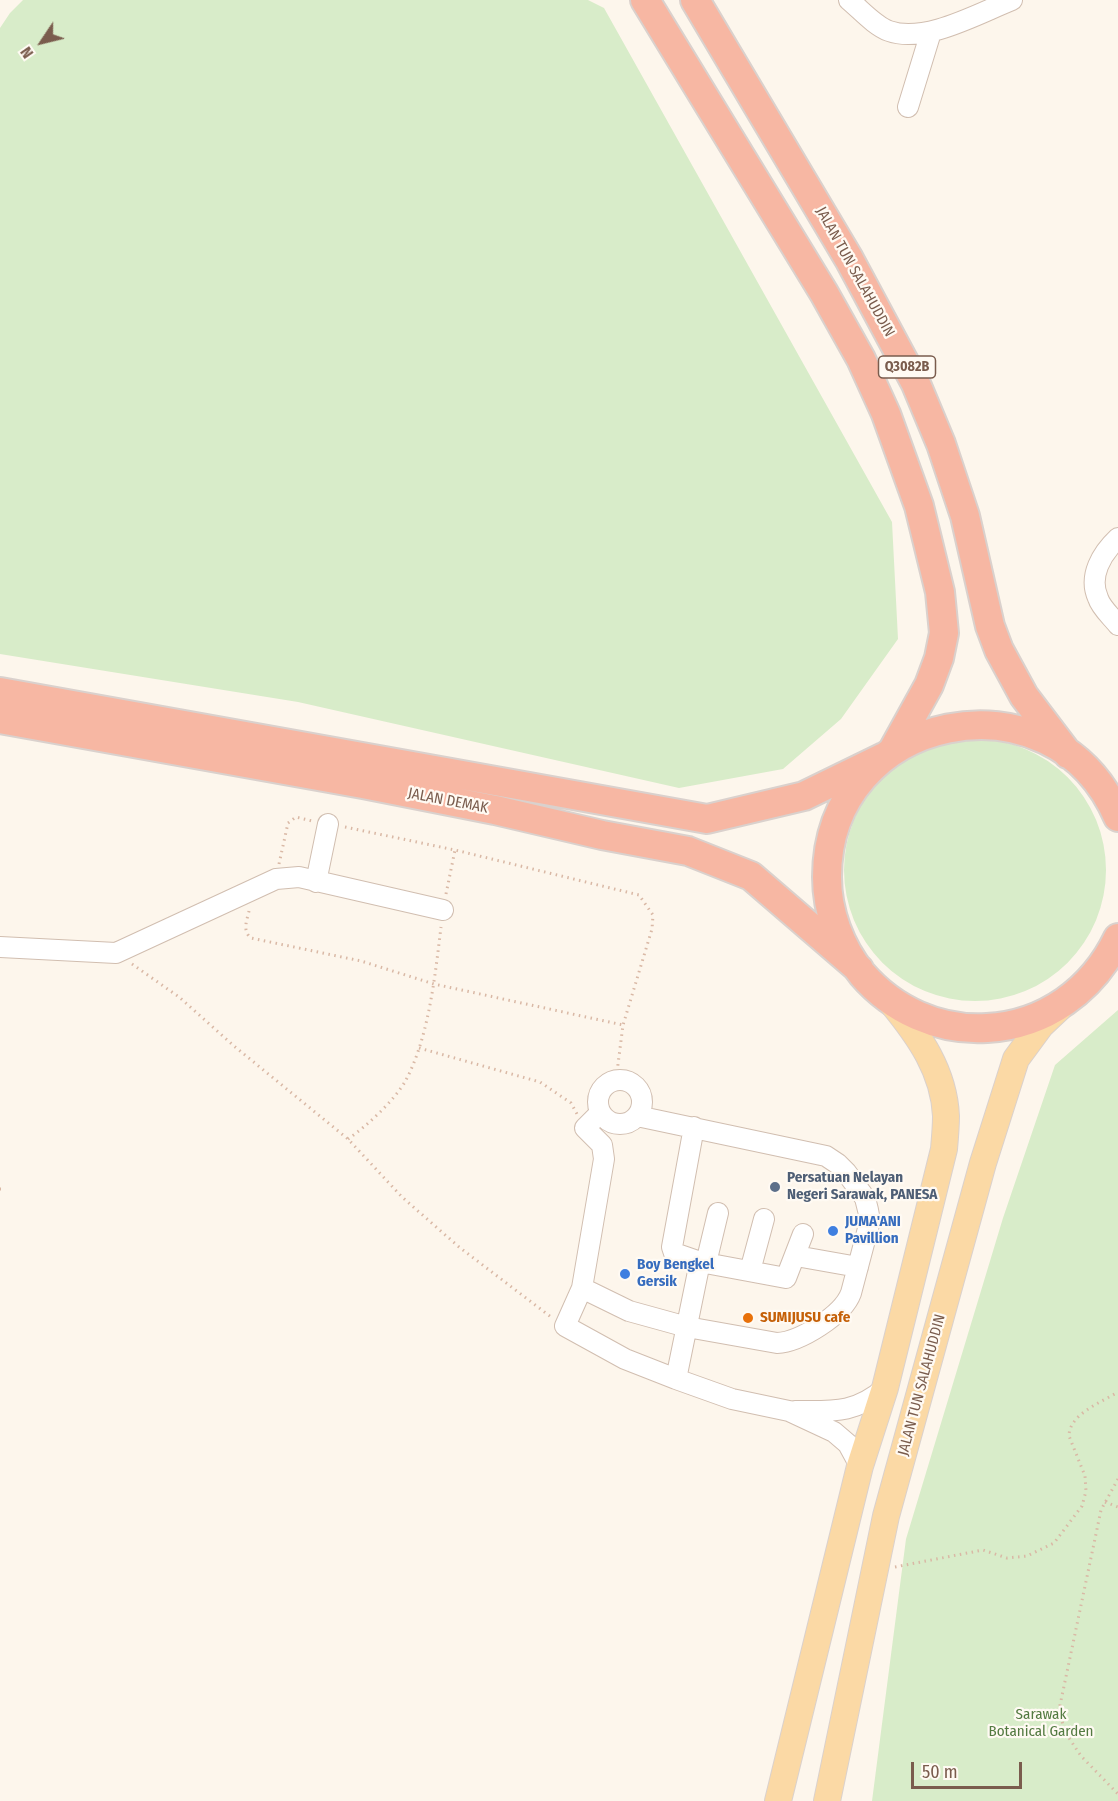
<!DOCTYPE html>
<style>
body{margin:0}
#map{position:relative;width:1118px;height:1801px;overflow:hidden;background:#fdf6ec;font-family:"Fira Sans Condensed",sans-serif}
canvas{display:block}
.north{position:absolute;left:12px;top:12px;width:60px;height:60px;-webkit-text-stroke:4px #fffaf3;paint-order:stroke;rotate:235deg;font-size:16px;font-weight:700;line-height:24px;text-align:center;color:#7a5c4d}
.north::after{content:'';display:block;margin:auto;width:21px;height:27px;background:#7a5c4d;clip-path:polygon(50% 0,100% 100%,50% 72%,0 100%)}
.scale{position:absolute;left:911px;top:1762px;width:111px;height:27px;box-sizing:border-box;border:3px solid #7a5c4d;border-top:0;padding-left:8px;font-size:18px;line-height:21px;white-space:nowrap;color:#7a5c4d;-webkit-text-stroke:4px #fffaf3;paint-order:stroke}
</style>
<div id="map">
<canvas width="1118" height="1801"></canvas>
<div class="north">N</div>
<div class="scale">50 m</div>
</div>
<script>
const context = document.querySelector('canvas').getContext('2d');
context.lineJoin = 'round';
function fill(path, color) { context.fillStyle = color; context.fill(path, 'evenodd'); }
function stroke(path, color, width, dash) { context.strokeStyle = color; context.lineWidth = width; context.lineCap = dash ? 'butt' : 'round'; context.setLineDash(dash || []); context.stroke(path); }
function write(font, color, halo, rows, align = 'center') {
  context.font = font + ' "Fira Sans Condensed",sans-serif'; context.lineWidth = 4.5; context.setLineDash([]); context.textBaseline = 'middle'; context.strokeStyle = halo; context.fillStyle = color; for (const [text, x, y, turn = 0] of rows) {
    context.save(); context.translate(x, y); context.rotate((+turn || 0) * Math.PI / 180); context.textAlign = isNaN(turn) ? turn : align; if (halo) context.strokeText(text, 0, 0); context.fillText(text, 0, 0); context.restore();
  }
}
const green = new Path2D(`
 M23 0H588L604 8 892 522 898 639 841 719 783 769 679 788 298 702 0 654V28L10 13Z
 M844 870a131 131 0 1 1 262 0a131 131 0 1 1-262 0Z
 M1118 1010V1801H872L906 1539 1003 1218 1055 1065Z`);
const path = new Path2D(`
 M345 827 455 850 639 895 653 915 652 929 623 1025 616 1080
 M279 864 288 823 296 817 312 821
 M446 894 455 850
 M249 911C247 920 242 931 251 938L361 961 434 984 623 1025
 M132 964 179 997 234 1046 348 1139 402 1197 459 1247 551 1317
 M419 1048 540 1082 571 1103 577 1114
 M348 1139C367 1126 395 1100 406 1080 429 1036 435 976 441 927
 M0 1189H1
 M1118 1479 1101 1510 1059 1710 1065 1732 1081 1756 1118 1794
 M1105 1502 1118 1507
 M895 1567 983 1550 1007 1558 1027 1556 1054 1543 1082 1506 1086 1491 1085 1476 1069 1436C1069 1414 1102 1402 1118 1392`);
const minor = new Path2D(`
 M849 0C861 10 875 26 889 31 925 44 979 13 1012 0
 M908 107 931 32
 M1118 538C1102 553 1088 576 1098 598 1101 608 1112 617 1118 625
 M316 882 328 824
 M0 947 116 953 276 879 299 877 443 910
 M598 1102a22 22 0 1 1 44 0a22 22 0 1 1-44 0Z
 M600 1113 585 1128 602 1145 604 1159 582 1288 565 1326 625 1359 676 1379 732 1399 789 1411 834 1432 848 1444 860 1466
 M694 1127 672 1247 674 1253 700 1262 786 1278 803 1234
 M796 1256 858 1267
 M706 1263 718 1213
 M750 1271 764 1219
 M582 1288 629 1311 687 1327 777 1343C800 1342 843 1315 851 1293L870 1221 868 1210 865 1198 846 1172 838 1164 826 1156 637 1116
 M676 1379 700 1262
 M795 1411C832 1411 855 1414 885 1388`);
const major = new Path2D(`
 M778 1801 860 1466 885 1388 944 1149C945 1138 946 1126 946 1116 944 1071 919 1036 892 1003
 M827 1801 886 1516 983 1163 1016 1059 1041 1025 1059 1008`);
const highway = new Path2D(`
 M645 0 824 293 861 359 886 414 919 506 940 592 944 633 939 658 929 685 893 750
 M695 0 849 259 916 384 941 444 965 516 990 626 999 650 1024 696 1068 754
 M0 692 707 819 804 796 884 757
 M0 719 363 784 495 810 602 835 688 851 751 876 859 969
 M1118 817C1053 666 827 712 827 877 827 912 840 947 862 974 893 1010 939 1031 987 1028 1045 1025 1093 990 1118 938`);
const markers = [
 [775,1187,6,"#5c6f8a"],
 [833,1231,6,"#3f7fe0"],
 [625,1274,6,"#3f7fe0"],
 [748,1318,6,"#e8710a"]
];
const shields = [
 [907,367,57]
];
const shieldNames = [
 ["Q3082B",907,367]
];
const streetNames = [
 ["JALAN TUN SALAHUDDIN",855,272,61],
 ["JALAN DEMAK",448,801,11],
 ["JALAN TUN SALAHUDDIN",922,1385,-75]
];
const serviceNames = [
 ["Persatuan Nelayan",787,1178],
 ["Negeri Sarawak, PANESA",787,1195]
];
const shopNames = [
 ["JUMA'ANI",845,1222],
 ["Pavillion",845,1239],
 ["Boy Bengkel",637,1265],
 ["Gersik",637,1282]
];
const foodNames = [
 ["SUMIJUSU cafe",760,1318]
];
const parkNames = [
 ["Sarawak",1041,1715],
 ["Botanical Garden",1041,1732]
];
fill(green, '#d8ecc9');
stroke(minor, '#d1beb0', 22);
stroke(major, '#dad1cd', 28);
stroke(highway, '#dad1cd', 32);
stroke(path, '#d9b8a5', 3, [1.5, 4.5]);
stroke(minor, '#fff', 20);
stroke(major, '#fbd9a5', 26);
stroke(highway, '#f7b7a3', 28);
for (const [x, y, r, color] of markers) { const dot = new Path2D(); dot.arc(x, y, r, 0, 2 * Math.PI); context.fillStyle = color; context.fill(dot); stroke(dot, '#fffaf3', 2); }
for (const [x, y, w] of shields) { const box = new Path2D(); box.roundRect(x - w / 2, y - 11, w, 22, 4.5); context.fillStyle = '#fffaf3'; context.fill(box); stroke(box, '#7a5c4d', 1.5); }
write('bold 14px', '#7a5c4d', null, shieldNames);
write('15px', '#7a5c4d', '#fffaf3', streetNames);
write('bold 15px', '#4e5e75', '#fffaf3', serviceNames, 'left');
write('bold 15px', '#366cbe', '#fffaf3', shopNames, 'left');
write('bold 15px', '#c56008', '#fffaf3', foodNames, 'left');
write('15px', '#537a41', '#fffaf3', parkNames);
</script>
